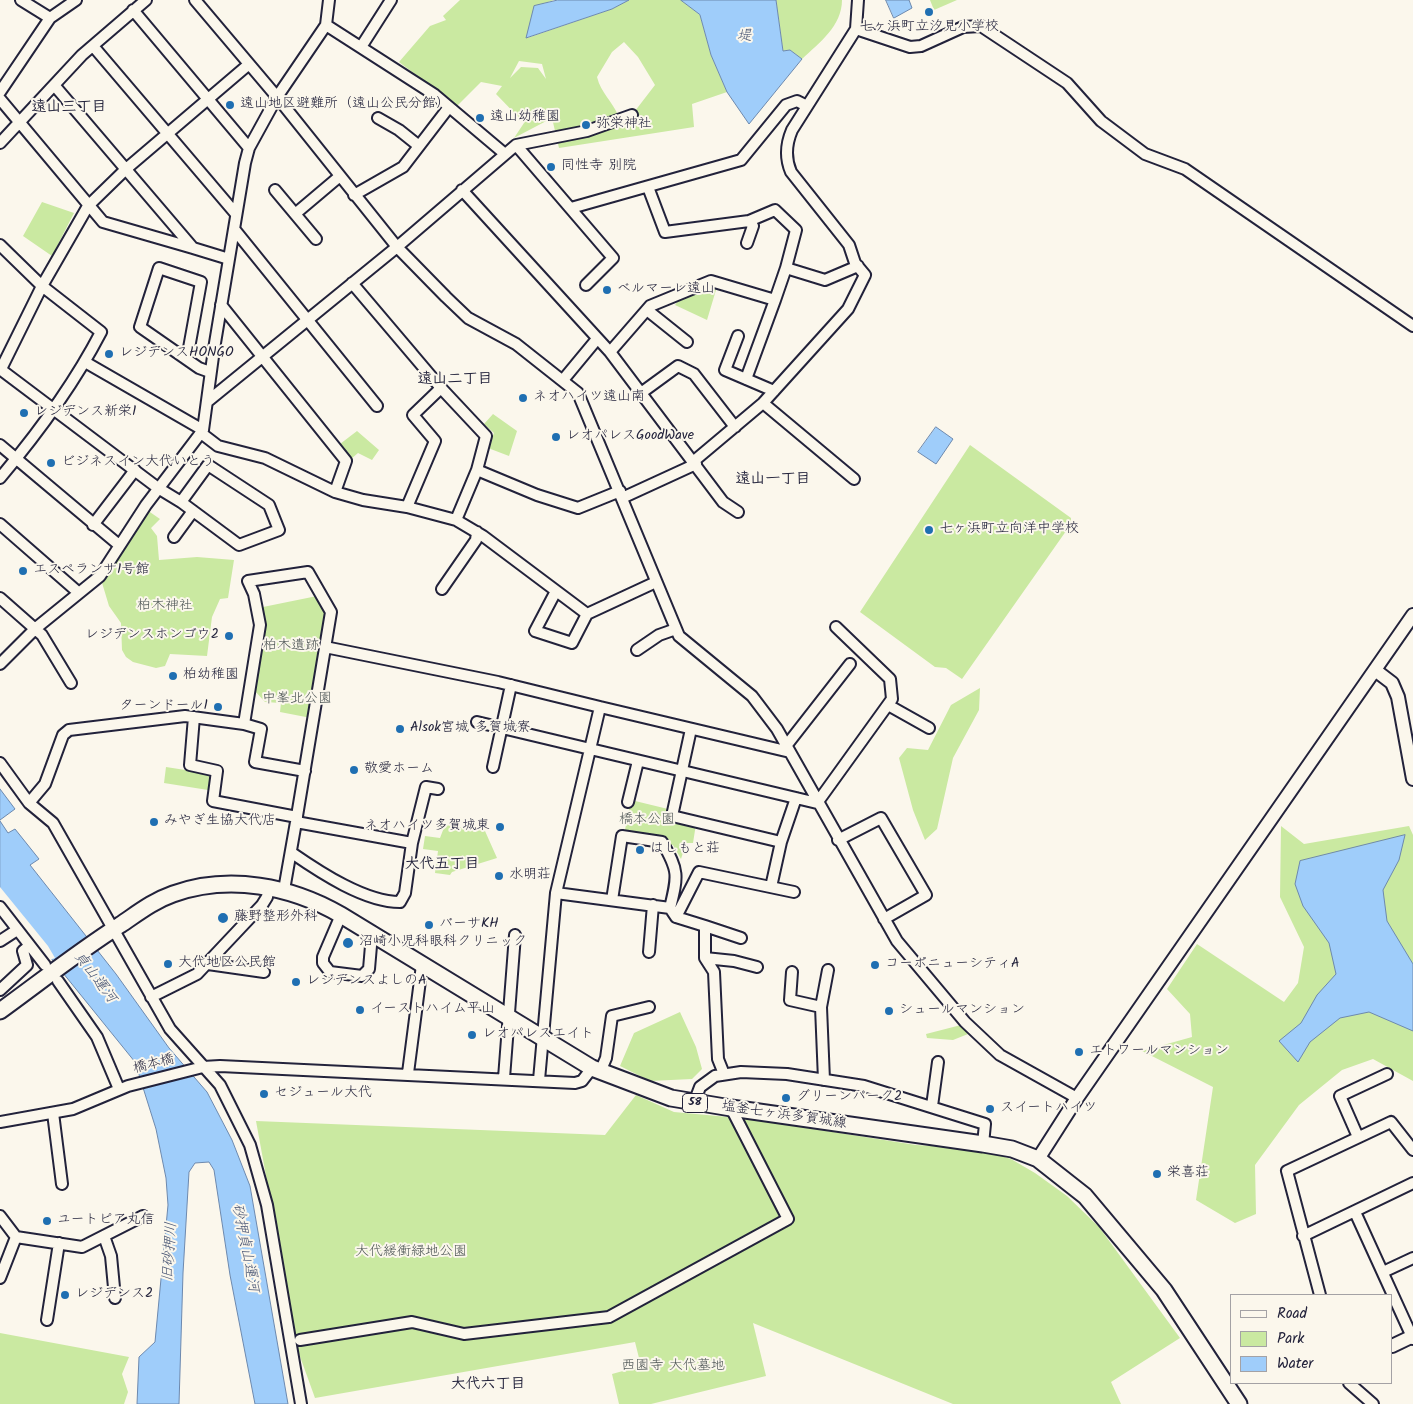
<!DOCTYPE html>
<meta charset="utf-8">
<style>
body{margin:0}
#map{position:relative;width:1413px;height:1404px;overflow:hidden;background:#fbf7ec;font-family:Kalam,sans-serif}
canvas{display:block}
.legend{position:absolute;left:1230px;top:1294px;width:162px;height:90px;box-sizing:border-box;background:#fbf7ec;border:1px solid #a4a2a5;margin:0;padding:6px 9px;list-style:none;font-size:15px;color:#22223b}
.legend li{display:flex;align-items:center;gap:10px;height:25px}
.legend b{width:25px;border:1px solid #a4a2a5}
</style>
<div id="map">
<canvas width="1413" height="1404"></canvas>
<ul class="legend">
<li><b style="height:6px;background:#fbf7ec"></b>Road</li>
<li><b style="height:14px;background:#cae9a1"></b>Park</li>
<li><b style="height:14px;background:#9fcdfa"></b>Water</li>
</ul>
</div>
<script>
const context = document.querySelector('canvas').getContext('2d');
context.lineJoin = 'round';
function fill(path, color) { context.fillStyle = color; context.fill(path, 'evenodd'); }
function stroke(path, color, width, dash) { context.strokeStyle = color; context.lineWidth = width; context.lineCap = dash ? 'butt' : 'round'; context.setLineDash(dash || []); context.stroke(path); }
function write(font, color, halo, rows, align = 'center') {
  context.font = font + ' Kalam,"Klee One",sans-serif'; context.lineWidth = 4; context.setLineDash([]); context.textBaseline = 'middle'; context.strokeStyle = halo; context.fillStyle = color; for (const [text, x, y, turn = 0] of rows) {
    context.save(); context.translate(x, y); context.rotate((+turn || 0) * Math.PI / 180); context.textAlign = isNaN(turn) ? turn : align; if (halo) context.strokeText(text, 0, 0); context.fillText(text, 0, 0); context.restore();
  }
}
const green = new Path2D(`
 M460 0H554L534 7 527 38 612 9 629 0H681L700 15 711 55 727 92 692 104 694 127 559 148 552 118 514 138 524 123 496 94 502 86 481 82 457 106 399 62 430 26 446 20 443 16ZM624 42 638 57 655 85 635 111 618 115C612 101 601 93 597 77L612 52ZM519 61 542 64 546 79 538 68 521 67 510 78Z
 M776 0H842C842 26 819 43 802 59L790 50 783 51Z
 M930 0H957L934 10Z
 M42 202 74 213 52 256 23 236Z
 M712 286 716 290 707 320 675 305 678 301Z
 M493 414 517 431 509 456 488 448 494 433 484 424Z
 M357 431 379 450 372 460 358 453 351 459 340 444Z
 M970 445 1071 518V524L962 679 946 668 935 667 860 612Z
 M144 508 160 519 151 528 157 536 159 560 197 557 234 560 228 598 220 599 212 617 207 656 170 654 165 666 156 668 133 662 126 657 122 650 121 623 109 606 100 576Z
 M317 596 327 614 311 718 280 712 281 703 265 702 254 690 265 626 263 607Z
 M980 688 979 710 953 758 937 829 925 840 913 810 899 758 907 748 928 750 951 705Z
 M166 767 211 774 208 790 164 783Z
 M631 800 668 809 667 815 696 824 693 843H686L681 859 673 845 624 835Z
 M445 825 485 831 497 858 452 872 450 875 435 873 438 851 423 849 425 836 440 838Z
 M1281 826 1304 844 1409 826 1413 835V1081L1373 1059 1342 1070 1299 1105 1255 1165 1256 1214 1235 1223 1196 1200 1213 1087 1142 1051 1192 1037 1190 1014 1167 989 1197 944 1284 1002 1298 983 1304 947 1280 897Z
 M680 1012 696 1047 702 1069 692 1079 650 1081 620 1066 634 1033Z
 M961 1025 968 1034 953 1040 927 1038 926 1034Z
 M636 1095 674 1112 750 1119 916 1145 979 1149 1011 1159 1035 1173 1067 1196 1099 1227 1180 1338 1111 1382 1121 1404H953L753 1323 766 1376 651 1404H619L612 1374 641 1366 635 1342 315 1398 298 1351 256 1121 605 1135Z
 M0 1333 129 1357 122 1374 128 1392 124 1404H0Z`);
const water = new Path2D(`
 M558 0H629L612 9 526 38 534 6Z
 M681 0H776L783 51 790 50 802 59 749 124 727 92 711 55 700 15Z
 M886 0H909L912 8 894 18Z
 M936 427 953 439 936 464 918 452Z
 M0 789 15 809 0 820Z
 M0 821 8 833 15 829 39 859 30 865 116 974 169 1048 207 1092 232 1140 250 1186 288 1404H255L230 1275 214 1170 209 1162 195 1163 189 1172 183 1273 179 1404H137L139 1357 155 1342 168 1205 166 1178 156 1129 135 1062 46 952 0 891Z
 M1405 835 1399 860 1383 890 1387 921 1413 964V1031L1369 1012 1340 1018 1310 1042 1298 1062 1279 1041 1301 1023 1317 995 1336 974 1329 943 1303 906 1295 884 1300 861Z`);
const pier = new Path2D(`
 M0 887 48 946 55 958 49 960 44 954 0 896Z`);
const minor = new Path2D(`
 M21 0 50 18
 M133 10 249 148
 M326 25 329 0
 M856 29 910 47 921 46 963 27 981 26 1067 83 1101 121 1145 154 1185 169 1413 326
 M93 46 236 214
 M361 47 391 0
 M54 85 193 248 229 259
 M0 92 50 18 76 0
 M0 99 103 222 193 248
 M378 118 399 130 419 146
 M0 143 82 55 146 0
 M516 145 587 131 632 115
 M505 154 435 95 326 25 277 97 397 247 446 297 468 318 516 344 578 393 679 636 752 696 777 729 897 941 965 1022 1000 1055 1077 1098
 M648 187 665 232 749 221 775 210 796 230 786 268
 M275 190 316 239
 M462 190 610 352 723 502 738 512
 M354 195 403 167 449 107
 M571 208 741 160 786 105 797 101 807 106
 M295 214 340 176
 M234 229 377 406
 M747 243 753 226 749 221
 M0 245 42 286 101 332C74 384 38 433 0 478
 M352 283 441 388 486 436 477 470
 M221 305 346 461 335 492
 M647 310 687 342
 M738 336 725 370 774 391
 M610 352 650 306 711 281 775 300 786 268 825 280 858 266
 M187 359 201 282 159 268 140 327 199 368 210 372
 M85 362 203 430
 M0 369 158 488 181 502 239 545 279 530 269 505 208 465 181 502
 M1 369 42 286 88 206 126 169 248 65
 M746 379 775 300
 M563 380 597 339
 M641 393 678 366 694 374 735 427
 M208 401 397 247 516 145 613 258 586 285
 M763 403 854 479
 M201 433 218 446 265 458 335 492 363 500 407 507 456 520 483 536 587 614 656 582
 M0 445 119 545
 M694 461 763 403 848 309 865 275 855 263 849 245 791 172C785 158 786 144 792 130L856 29 858 0
 M622 498 696 464
 M407 507 435 441 413 415 441 388
 M456 520 477 470 537 495 578 508 620 491
 M0 524 79 593
 M93 525 135 470
 M174 537 193 511
 M442 589 476 540 477 532
 M556 591 535 631 572 643 587 614
 M0 598 42 635 71 683
 M325 647 498 682 600 707 556 893 539 1080
 M637 650 659 635 676 629
 M0 664 36 628 100 576 146 505 203 430 214 349 245 163 249 148 277 97 195 0
 M888 705 929 728
 M600 707 790 752
 M194 717 190 765 217 771 213 801 297 817
 M477 722 817 803 892 699 890 679 836 627
 M244 724 261 729 255 762 305 771
 M691 729 672 816 781 842 771 887
 M786 746 850 664
 M0 763 29 803 53 823 170 1029 220 1085 250 1145 267 1205 301 1404
 M493 767 511 685
 M628 802 638 761
 M29 803 45 784 63 735 69 730 185 716 244 724 260 625 254 594 248 581 308 572 331 612 296 822
 M838 840 881 818 926 895 884 919
 M781 842 796 798
 M412 843 426 787 438 789
 M284 890 296 822 412 843 405 893 400 902C365 902 321 873 292 853
 M556 893 670 908 676 917 705 926V958L714 972 718 1059 724 1074
 M612 900 622 836 662 842C679 871 678 875 670 908
 M0 907 45 965
 M341 915 323 957V963L330 972 362 976 369 969 372 934
 M676 917 699 872 794 892
 M705 926 741 938
 M0 941 17 930
 M649 952 653 905
 M705 958 734 961 757 967
 M208 964 264 972
 M792 972 790 1000 821 1007
 M58 981 97 1037 119 1089
 M0 990 27 965 23 951 29 946
 M151 997 197 974 262 905 267 897 269 887
 M600 1072 606 1058 612 1016 649 1007
 M408 1073 422 965
 M504 1078 515 935
 M824 1080 821 1007 828 970
 M694 1103 700 1087 715 1076 741 1072 787 1074 864 1086 985 1124 983 1144
 M932 1106 938 1062
 M53 1113 62 1184
 M0 1122 73 1109 128 1086 203 1067 220 1066 575 1083 582 1081 592 1068
 M1358 1137 1340 1096 1387 1074
 M1355 1212 1413 1339
 M0 1216 16 1237 82 1247 143 1216
 M104 1236 111 1256 115 1298
 M1303 1236 1413 1183
 M1383 1272 1413 1258
 M0 1278 16 1237
 M1320 1295 1287 1171 1391 1122 1413 1150
 M47 1320 59 1243
 M300 1340 412 1322 464 1334 609 1317 788 1219 731 1108
 M1349 1383 1373 1404`);
const tertiary = new Path2D(`
 M1375 670 1392 683 1398 697 1413 779
 M1038 1159 1077 1098 1413 615
 M1392 1346 1413 1336`);
const primary = new Path2D(`
 M0 1011C40 982 79 951 120 925 138 913 153 901 173 894 229 874 291 886 341 915L592 1068 671 1098 731 1108 983 1144 1012 1149 1038 1159 1085 1196 1164 1290 1239 1404`);
const markers = [
 [929,12,5,"#1f6fb2"],
 [230,105,5,"#1f6fb2"],
 [480,118,5,"#1f6fb2"],
 [586,125,5,"#1f6fb2"],
 [551,167,5,"#1f6fb2"],
 [607,290,5,"#1f6fb2"],
 [109,354,5,"#1f6fb2"],
 [523,398,5,"#1f6fb2"],
 [24,413,5,"#1f6fb2"],
 [556,437,5,"#1f6fb2"],
 [51,463,5,"#1f6fb2"],
 [929,530,5,"#1f6fb2"],
 [23,571,5,"#1f6fb2"],
 [229,636,5,"#1f6fb2"],
 [173,676,5,"#1f6fb2"],
 [218,707,5,"#1f6fb2"],
 [400,729,5,"#1f6fb2"],
 [354,770,5,"#1f6fb2"],
 [154,822,5,"#1f6fb2"],
 [500,827,5,"#1f6fb2"],
 [640,850,5,"#1f6fb2"],
 [499,876,5,"#1f6fb2"],
 [223,918,6,"#1f6fb2"],
 [429,925,5,"#1f6fb2"],
 [348,943,6,"#1f6fb2"],
 [168,964,5,"#1f6fb2"],
 [875,965,5,"#1f6fb2"],
 [296,982,5,"#1f6fb2"],
 [360,1010,5,"#1f6fb2"],
 [889,1011,5,"#1f6fb2"],
 [472,1035,5,"#1f6fb2"],
 [1079,1052,5,"#1f6fb2"],
 [264,1094,5,"#1f6fb2"],
 [786,1098,5,"#1f6fb2"],
 [990,1109,5,"#1f6fb2"],
 [1157,1174,5,"#1f6fb2"],
 [47,1221,5,"#1f6fb2"],
 [65,1295,5,"#1f6fb2"]
];
const shields = [
 [695,1103,25]
];
const shieldNames = [
 ["58",695,1103]
];
const poiNames = [
 ["七ヶ浜町立汐見小学校",929,28,"center"],
 ["遠山地区避難所（遠山公民分館）",240,105],
 ["遠山幼稚園",490,118],
 ["弥栄神社",596,125],
 ["同性寺 別院",561,167],
 ["ベルマーレ遠山",617,290],
 ["レジデンスHONGO",119,354],
 ["ネオハイツ遠山南",533,398],
 ["レジデンス新栄1",34,413],
 ["レオパレスGoodWave",566,437],
 ["ビジネスイン大代いとう",61,463],
 ["七ヶ浜町立向洋中学校",939,530],
 ["エスペランサ1号館",33,571],
 ["レジデンスホンゴウ2",219,636,"right"],
 ["柏幼稚園",183,676],
 ["ターンドール1",208,707,"right"],
 ["Alsok宮城 多賀城寮",410,729],
 ["敬愛ホーム",364,770],
 ["みやぎ生協大代店",164,822],
 ["ネオハイツ多賀城東",490,827,"right"],
 ["はしもと荘",650,850],
 ["水明荘",509,876],
 ["藤野整形外科",234,918],
 ["バーサKH",439,925],
 ["沼崎小児科眼科クリニック",359,943],
 ["大代地区公民館",178,964],
 ["コーポニューシティA",885,965],
 ["レジデンスよしのA",306,982],
 ["イーストハイム平山",370,1010],
 ["シュールマンション",899,1011],
 ["レオパレスエイト",482,1035],
 ["エトワールマンション",1089,1052],
 ["セジュール大代",274,1094],
 ["グリーンパーク2",796,1098],
 ["スイートハイツ",1000,1109],
 ["栄喜荘",1167,1174],
 ["ユートピア丸信",57,1221],
 ["レジデンス2",75,1295]
];
const parkNames = [
 ["柏木神社",165,607],
 ["柏木遺跡",291,647],
 ["中峯北公園",297,700],
 ["橋本公園",647,821],
 ["大代緩衝緑地公園",411,1253],
 ["西園寺 大代墓地",673,1367]
];
const streetNames = [
 ["橋本橋",154,1065,-14],
 ["塩釜七ヶ浜多賀城線",784,1116,8]
];
const waterNames = [
 ["堤",744,37],
 ["貞山運河",94,978,53],
 ["砂押貞山運河",244,1248,79],
 ["旧砂押川",171,1252,-86]
];
const neighbourhoodNames = [
 ["遠山三丁目",69,108],
 ["遠山二丁目",455,380],
 ["遠山一丁目",773,480],
 ["大代五丁目",442,865],
 ["大代六丁目",488,1385]
];
fill(green, '#cae9a1');
fill(water, '#9fcdfa');
stroke(water, '#6d89ae', 1);
fill(pier, '#fbf7ec');
stroke(minor, '#22223b', 14);
stroke(tertiary, '#22223b', 16);
stroke(primary, '#22223b', 19);
stroke(minor, '#fbf7ec', 10);
stroke(tertiary, '#fbf7ec', 12);
stroke(primary, '#fbf7ec', 15);
for (const [x, y, r, color] of markers) { const dot = new Path2D(); dot.arc(x, y, r, 0, 2 * Math.PI); context.fillStyle = color; context.fill(dot); stroke(dot, '#fbf7ec', 2); }
for (const [x, y, w] of shields) { const box = new Path2D(); box.roundRect(x - w / 2, y - 9.5, w, 19, 4); context.fillStyle = '#fbf7ec'; context.fill(box); stroke(box, '#22223b', 1); }
write('bold 12px', '#22223b', null, shieldNames);
write('14px', '#22223b', '#fbf7ec', poiNames, 'left');
write('14px', '#4c5454', '#fbf7ec', parkNames);
write('14px', '#22223b', '#fbf7ec', streetNames);
write('italic 15px', '#485574', '#fbf7ec', waterNames);
write('bold 15px', '#22223b', '#fbf7ec', neighbourhoodNames);
</script>
